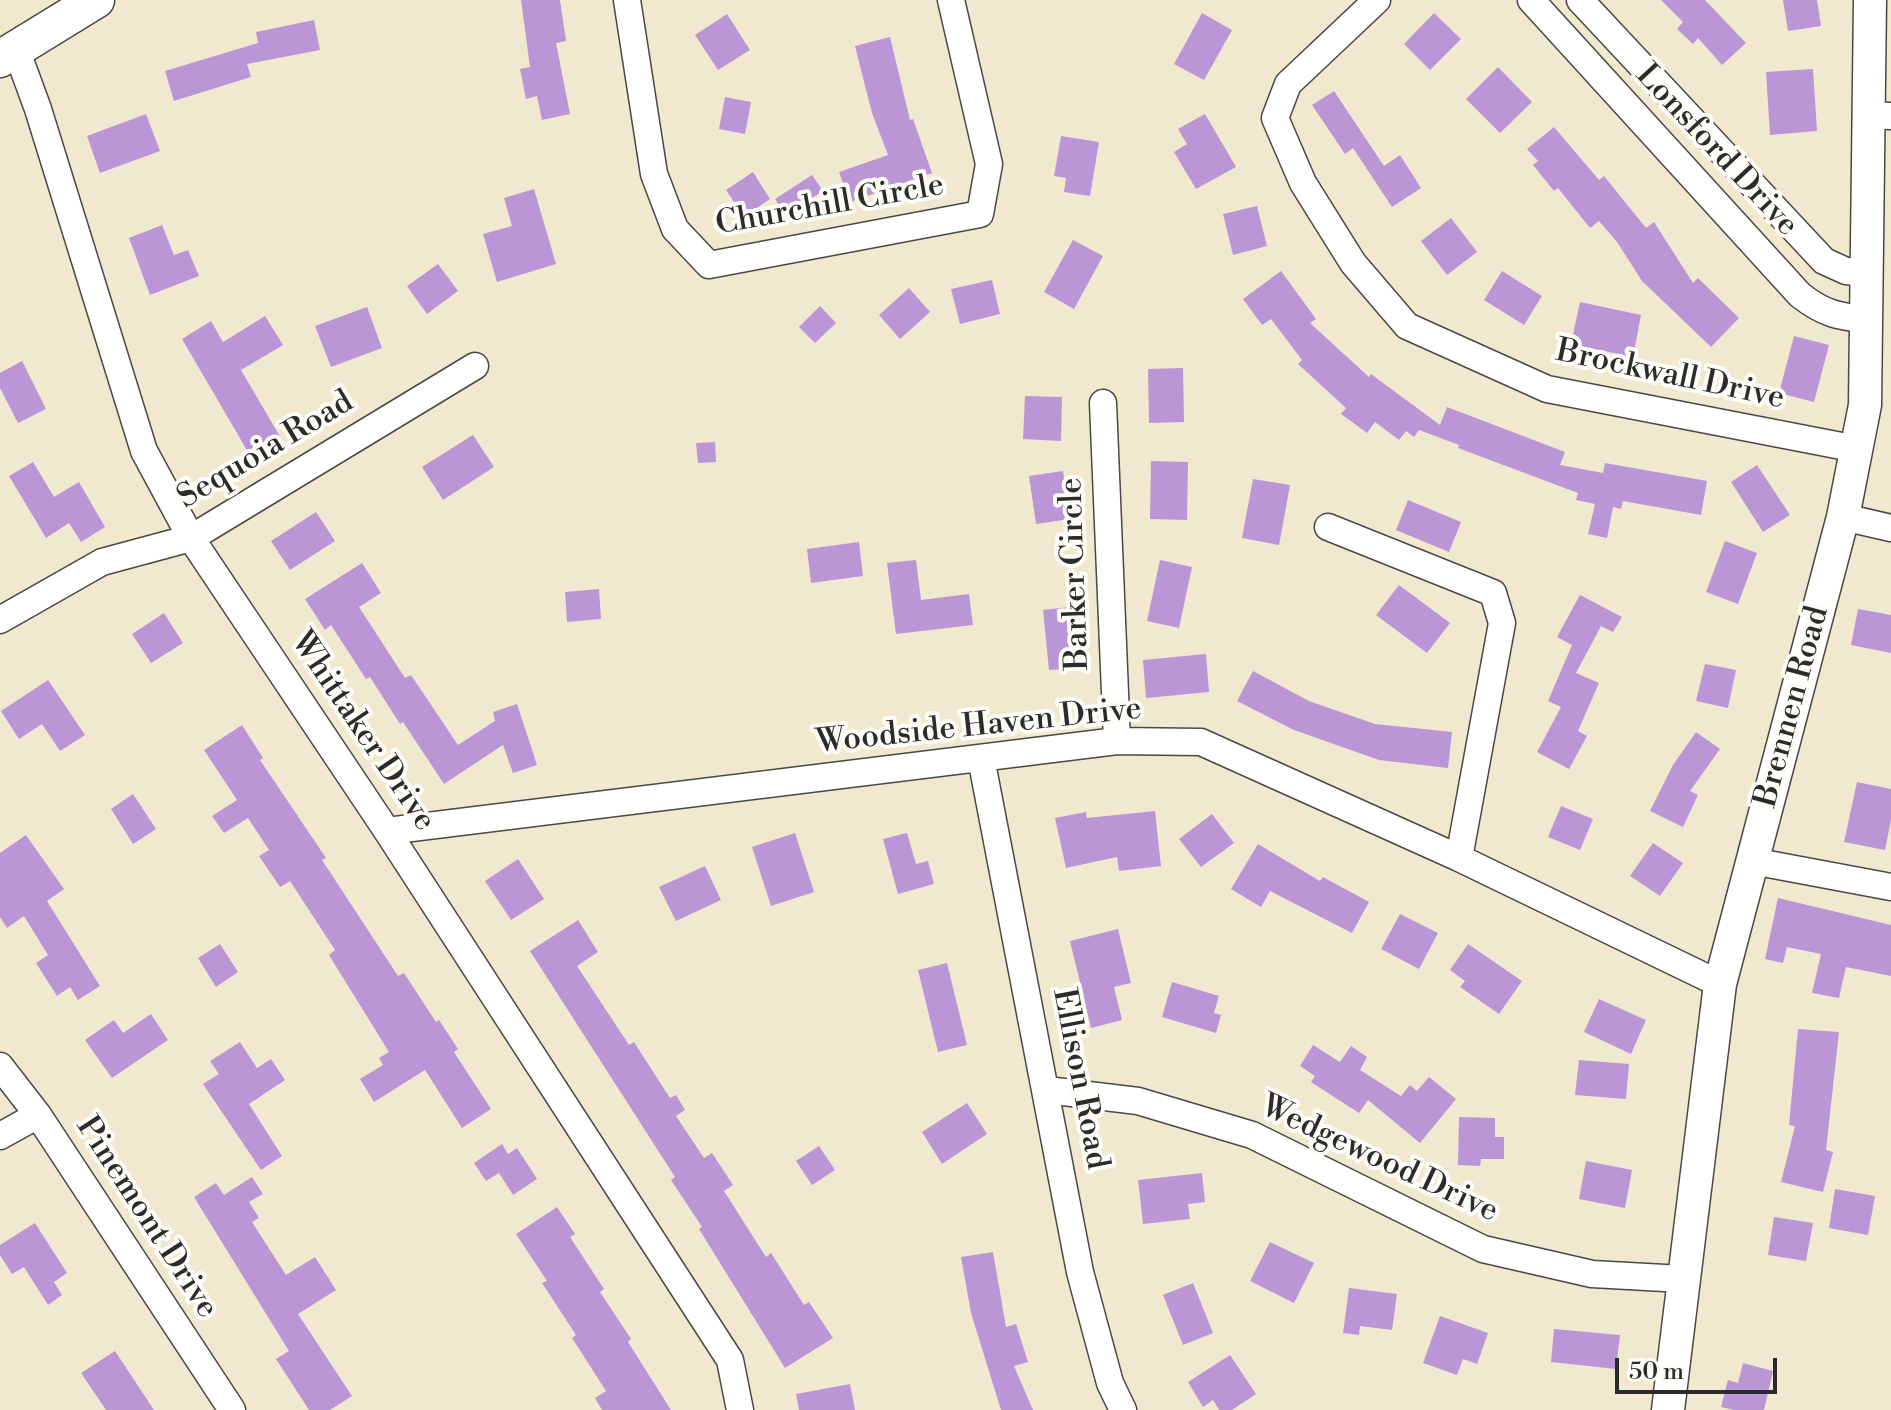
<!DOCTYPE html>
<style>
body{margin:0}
#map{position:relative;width:1891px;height:1410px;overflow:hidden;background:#f0e9cf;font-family:"Libre Bodoni",serif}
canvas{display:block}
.scale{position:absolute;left:1615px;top:1358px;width:162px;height:36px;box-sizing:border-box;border:4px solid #2b2b2b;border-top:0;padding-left:10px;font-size:24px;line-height:28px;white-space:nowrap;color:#2b2b2b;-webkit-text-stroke:6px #fdfcf7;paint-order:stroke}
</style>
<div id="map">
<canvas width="1891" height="1410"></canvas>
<div class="scale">50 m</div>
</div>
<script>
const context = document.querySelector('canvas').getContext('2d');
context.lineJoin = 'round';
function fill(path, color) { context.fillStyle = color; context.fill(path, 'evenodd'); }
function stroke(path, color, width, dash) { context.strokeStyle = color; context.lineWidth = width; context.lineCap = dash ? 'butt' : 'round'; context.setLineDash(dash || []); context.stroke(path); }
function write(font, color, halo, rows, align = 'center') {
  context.font = font + ' "Libre Bodoni",serif'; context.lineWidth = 8; context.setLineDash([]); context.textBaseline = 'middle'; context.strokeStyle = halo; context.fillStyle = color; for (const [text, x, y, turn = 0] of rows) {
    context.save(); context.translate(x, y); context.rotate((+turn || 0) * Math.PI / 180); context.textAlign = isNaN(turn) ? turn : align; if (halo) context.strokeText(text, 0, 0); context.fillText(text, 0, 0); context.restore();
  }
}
const building = new Path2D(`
 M521 0H560L566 41 556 43 570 114 542 120 537 96 526 99 520 69 530 67Z
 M1661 0H1705L1746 43 1722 65 1698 38 1693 44 1677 29 1683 22Z
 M1783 0H1817L1821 26 1788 31Z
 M1202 13 1232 30 1204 80 1174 64Z
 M1434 13 1461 39 1430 70 1404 44Z
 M727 14 750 50 718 70 695 35Z
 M314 20 320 50 247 64 251 77 174 101 165 71 258 43 256 32Z
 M890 37 910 120 913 119 932 173 850 202 839 172 888 155 872 113 855 46Z
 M1498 67 1532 102 1500 133 1466 99Z
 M1813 69 1817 131 1770 135 1766 72Z
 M1334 91 1384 166 1400 155 1421 188 1392 207 1353 148 1345 154 1312 105Z
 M725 97 751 102 745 134 719 129Z
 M146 114 160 151 100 173 87 136Z
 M1205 114 1236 167 1196 189 1174 152 1187 144 1178 129Z
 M1554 127 1599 180 1604 176 1646 228 1654 222 1693 283 1698 278 1739 318 1711 347 1642 281 1617 242 1599 221 1590 228 1558 188 1554 191 1533 165 1538 161 1527 149Z
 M1061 136 1099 142 1090 196 1064 192 1066 178 1054 176Z
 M753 172 770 199 744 217 726 190Z
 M812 175 823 191 785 215 775 199Z
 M534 189 556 264 497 282 483 234 512 226 504 198Z
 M1257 206 1267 246 1233 255 1223 214Z
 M1451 218 1477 252 1447 275 1421 241Z
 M162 225 174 255 188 250 199 276 150 295 129 238Z
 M1073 240 1103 256 1074 309 1044 292Z
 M438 264 458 291 427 314 407 286Z
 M1281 271 1316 319 1310 323 1369 377 1371 374 1440 425 1447 407 1565 452 1560 465 1603 473 1605 463 1707 481 1701 515 1623 501 1621 509 1613 507 1607 538 1588 534 1595 504 1576 500 1578 493 1458 448 1459 445 1419 430 1414 437 1406 431 1399 440 1375 422 1367 433 1341 414 1346 408 1298 364 1302 360 1271 319 1262 325 1243 299Z
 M1502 271 1542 296 1524 325 1484 300Z
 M992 280 1000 314 960 324 951 289Z
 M909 288 930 312 900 339 879 315Z
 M1580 302 1641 315 1633 357 1571 344Z
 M820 306 836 323 815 343 799 327Z
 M367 307 382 348 331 367 315 326Z
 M265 316 283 345 241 370 285 445 255 464 182 339 211 321 223 342Z
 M1794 336 1829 345 1814 402 1779 393Z
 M22 361 46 409 18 423 0 388V373Z
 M1183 368 1184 422 1149 423 1148 369Z
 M1025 396 1062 397 1061 441 1023 439Z
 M473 435 494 467 443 500 422 467Z
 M715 442 716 462 698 463 696 443Z
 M1151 461 1188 462 1187 520 1150 519Z
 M33 462 54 497 79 482 105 527 81 542 69 523 46 538 9 476Z
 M1757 465 1790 515 1763 532 1731 482Z
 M1063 471 1070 519 1036 524 1029 476Z
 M1253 479 1290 485 1279 545 1242 538Z
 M1408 500 1461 522 1449 552 1396 530Z
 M316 512 335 541 290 570 271 541Z
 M1725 541 1757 553 1738 604 1706 592Z
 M859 542 863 576 811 583 807 549Z
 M916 560 921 600 969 594 973 625 896 634 887 563Z
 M1160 560 1192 567 1179 628 1147 621Z
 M362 563 381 593 359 607 405 678 411 675 458 745 495 721 493 712 517 704 537 765 513 773 503 745 444 784 403 722 400 724 370 677 366 679 331 625 325 630 305 599Z
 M1399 585 1450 623 1427 653 1376 615Z
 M599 589 601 619 567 622 565 592Z
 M1580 595 1622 617 1613 632 1601 626 1576 673 1599 683 1578 731 1587 736 1569 769 1537 752 1561 707 1548 701 1572 645 1557 637Z
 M1078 606 1084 667 1049 670 1043 610Z
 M1858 609 1891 615V653L1851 645Z
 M164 613 183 643 151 663 132 634Z
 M1206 654 1209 692 1146 698 1143 660Z
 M1705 664 1736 670 1728 708 1696 701Z
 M1253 671 1309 701 1375 724 1452 732 1448 768 1379 760 1294 730 1237 701Z
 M48 680 85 735 60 751 42 724 19 739 1 711Z
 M242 725 263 758 260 760 326 858 322 860 398 976 404 973 436 1022 439 1020 458 1049 454 1052 491 1109 462 1128 425 1070 374 1102 360 1079 383 1065 379 1058 389 1052 329 955 335 950 290 881 280 887 259 856 269 850 248 818 224 833 212 816 237 800 204 750Z
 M1696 732 1720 749 1690 791 1698 795 1683 827 1650 811 1673 765Z
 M1857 782 1891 789V820L1885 850 1844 842Z
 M133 794 156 829 133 844 111 809Z
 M1561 806 1593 819 1580 850 1548 837Z
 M1155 811 1161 866 1119 871 1117 857 1066 868 1055 818 1086 812 1087 818Z
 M1212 814 1234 843 1201 867 1179 839Z
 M795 833 814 892 771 906 752 847Z
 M907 833 916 864 928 861 934 884 898 894 883 839Z
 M26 835 64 889 47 901 100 986 78 1000 70 987 57 996 36 963 48 955 24 916 7 928 0 917V853Z
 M1653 843 1683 863 1660 896 1630 876Z
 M1258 844 1320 881 1323 877 1369 902 1352 933 1270 891 1261 907 1231 889Z
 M518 859 544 899 511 920 485 881Z
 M705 866 721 900 676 921 659 887Z
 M1778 898 1891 925V976L1846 967 1839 998 1812 993 1821 954 1787 947 1783 963 1765 959Z
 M1400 914 1438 933 1419 969 1381 949Z
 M578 920 598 952 577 966 629 1045 634 1042 670 1098 676 1095 685 1110 676 1116 704 1158 712 1153 733 1185 724 1191 766 1257 771 1253 804 1305 809 1302 833 1338 785 1368 699 1229 702 1227 671 1180 675 1177 530 951Z
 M1118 929 1131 983 1114 987 1122 1020 1091 1028 1070 941Z
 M220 944 238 972 216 987 198 958Z
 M1468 944 1522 981 1499 1014 1460 987 1465 981 1450 970Z
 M947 963 967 1045 938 1052 918 970Z
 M1172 982 1219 996 1214 1013 1221 1015 1216 1033 1162 1017Z
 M1599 999 1646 1020 1631 1054 1584 1032Z
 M151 1014 168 1040 112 1078 85 1040 114 1020 123 1033Z
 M1798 1029 1839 1032 1826 1150 1833 1152 1823 1192 1781 1182 1795 1126 1789 1125Z
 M240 1042 257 1068 271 1059 285 1080 249 1104 282 1156 261 1170 203 1084 219 1074 210 1061Z
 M1313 1045 1340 1062 1351 1046 1367 1057 1360 1070 1401 1096 1410 1085 1417 1091 1429 1077 1456 1099 1420 1143 1368 1100 1359 1113 1311 1082 1315 1076 1300 1066Z
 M1579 1060 1629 1064 1626 1099 1575 1095Z
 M967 1103 987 1134 942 1164 922 1132Z
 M1459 1117 1495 1118V1137H1504V1159H1481L1480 1166 1458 1165Z
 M502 1144 508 1154 517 1148 537 1179 513 1195 499 1173 486 1181 474 1163Z
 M819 1146 835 1170 812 1185 796 1161Z
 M1586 1161 1632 1170 1625 1208 1579 1199Z
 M1202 1173 1205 1202 1188 1204 1190 1219 1143 1224 1138 1180Z
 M252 1177 263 1194 249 1202 259 1218 252 1222 286 1275 315 1257 336 1290 298 1314 352 1396 330 1410H309L276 1359 289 1351 194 1197 216 1183 224 1195Z
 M1835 1189 1875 1196 1868 1235 1829 1228Z
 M557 1207 575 1234 570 1237 604 1289 600 1292 631 1339 628 1342 671 1410H602L595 1398 606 1391 572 1338 576 1335 542 1283 547 1281 516 1234Z
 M1774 1217 1813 1223 1806 1261 1768 1255Z
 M35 1223 67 1273 54 1282 62 1295 48 1305 24 1267 12 1274 0 1255V1245Z
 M1270 1242 1314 1263 1294 1303 1250 1281Z
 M993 1252 1006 1327 1016 1324 1028 1362 1014 1366 1033 1410H1001L971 1313 961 1257Z
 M1193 1283 1213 1333 1183 1345 1163 1295Z
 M1349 1288 1397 1294 1392 1330 1360 1326 1359 1335 1343 1333Z
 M1440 1316 1488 1333 1477 1364 1463 1359 1457 1375 1423 1363Z
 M1554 1329 1620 1335 1616 1369 1551 1362Z
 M115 1351 154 1410H106L81 1373Z
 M1230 1355 1256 1394 1232 1410H1219L1213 1400 1203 1407 1188 1382Z
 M1743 1363 1773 1371 1764 1410H1734L1721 1407 1728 1380 1738 1383Z
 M850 1384 855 1410H799L796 1394Z`);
const minor = new Path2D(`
 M627 0 654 174 675 229 709 265 980 214 989 164 951 0
 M1377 0 1288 84 1275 118 1303 183 1353 263 1407 326 1547 389 1857 449
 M1531 0 1800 295C1824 314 1838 316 1867 320
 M1580 0 1824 261 1846 271 1867 273
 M16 49 38 109 144 451 191 538 387 831 730 1360 740 1410
 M1870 115 1891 116
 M1103 403 1117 741
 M1843 517 1891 528
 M1328 527 1493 593 1502 623 1459 858
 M0 620 102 562 191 538 475 366
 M981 758 1080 1272 1110 1383 1123 1410
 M387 831 1117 741 1201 742 1459 858 1720 984
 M1752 861 1891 887
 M0 1066 38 1115 232 1410
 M1047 1090 1138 1101 1252 1135 1483 1249 1592 1274 1683 1279
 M0 1136 38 1115`);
const tertiary = new Path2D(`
 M1668 1410 1720 984 1843 517 1865 405 1870 0`);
const secondary = new Path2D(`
 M0 59 96 0`);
const streetNames = [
 ["Lonsford Drive",1716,151,47],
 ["Churchill Circle",830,206,-10],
 ["Brockwall Drive",1670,376,12],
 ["Sequoia Road",266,451,-31],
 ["Barker Circle",1076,574,-92],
 ["Brennen Road",1793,707,-75],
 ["Woodside Haven Drive",979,727,-6],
 ["Whittaker Drive",362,732,56],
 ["Ellison Road",1079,1079,79],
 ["Wedgewood Drive",1379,1160,25],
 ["Pinemont Drive",146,1218,57]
];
fill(building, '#bb96d7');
stroke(minor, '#494844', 29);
stroke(tertiary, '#494844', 35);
stroke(secondary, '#494844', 39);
stroke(minor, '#fff', 26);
stroke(tertiary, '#fff', 32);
stroke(secondary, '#fff', 36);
write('32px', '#2b2b2b', '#fdfcf7', streetNames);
</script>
